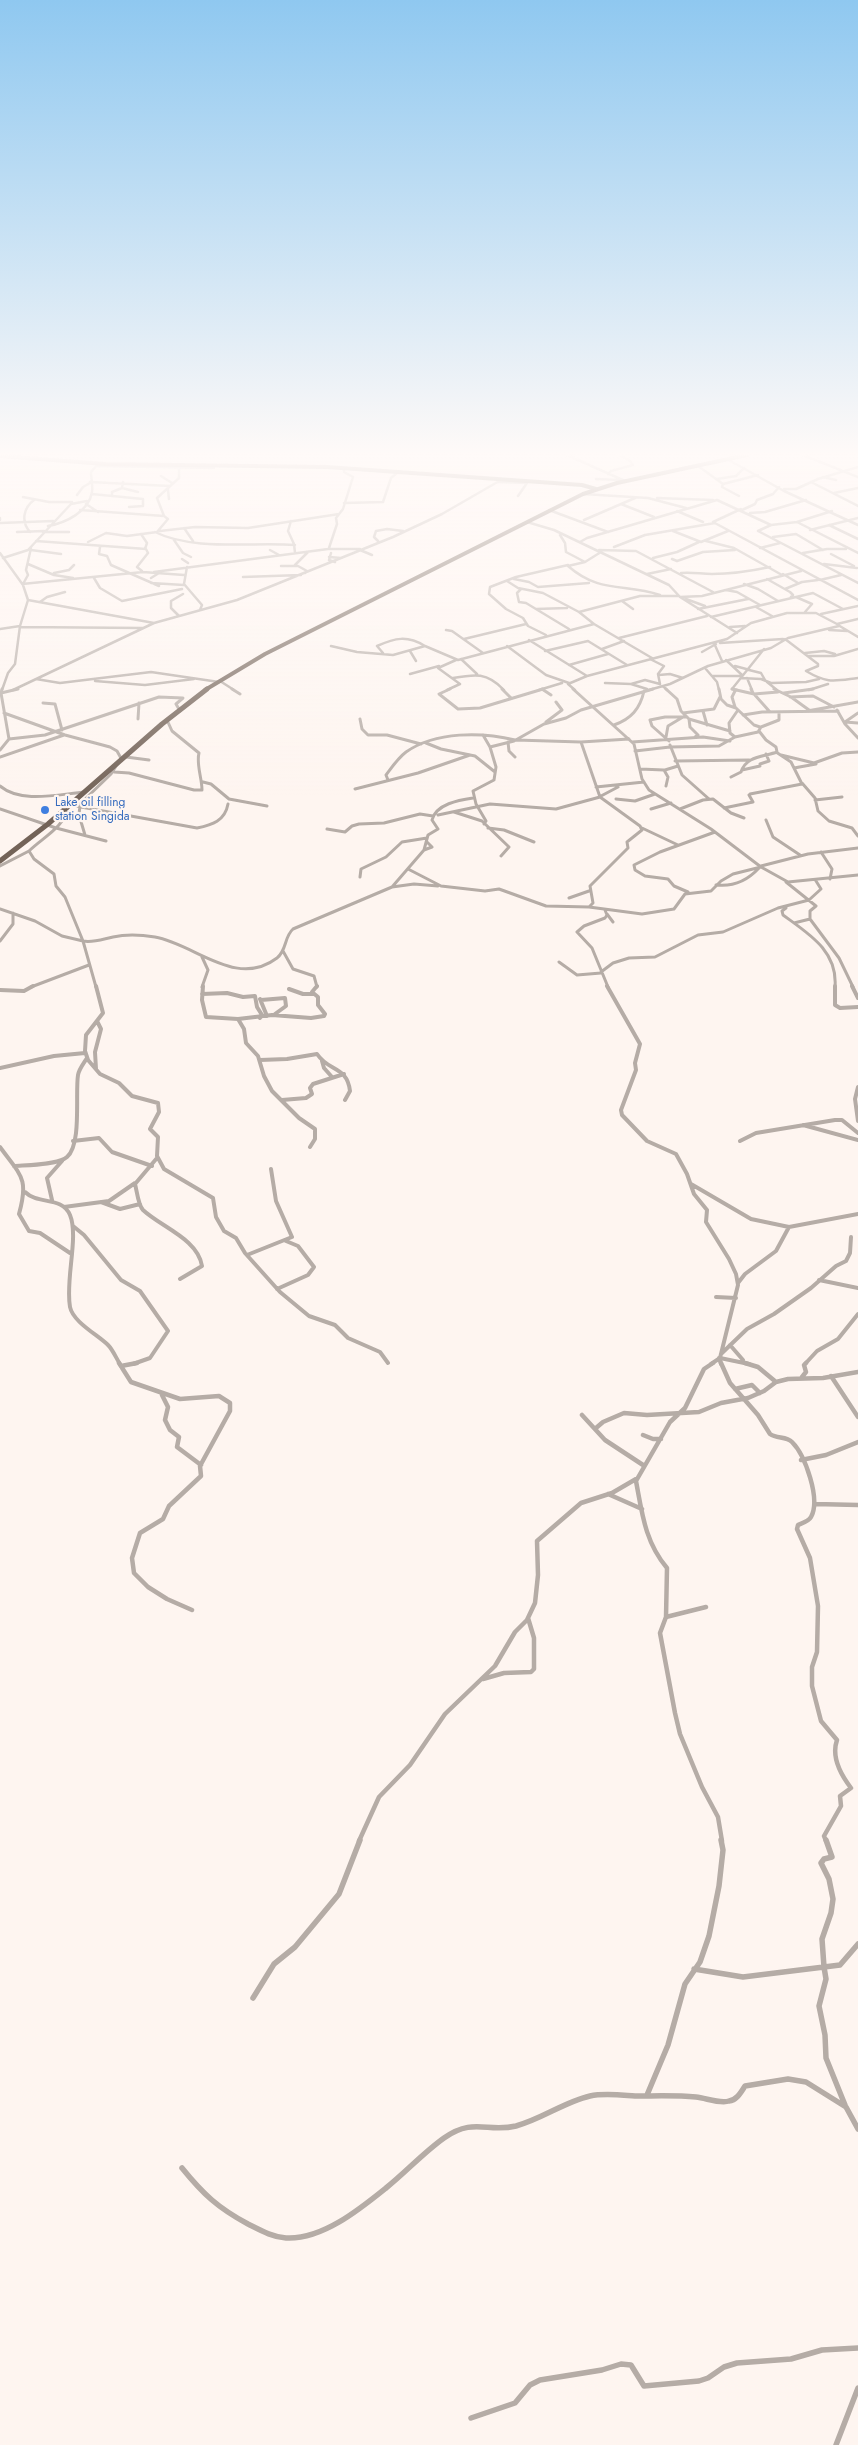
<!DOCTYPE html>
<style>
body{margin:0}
canvas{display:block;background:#fef5f0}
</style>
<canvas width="858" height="2445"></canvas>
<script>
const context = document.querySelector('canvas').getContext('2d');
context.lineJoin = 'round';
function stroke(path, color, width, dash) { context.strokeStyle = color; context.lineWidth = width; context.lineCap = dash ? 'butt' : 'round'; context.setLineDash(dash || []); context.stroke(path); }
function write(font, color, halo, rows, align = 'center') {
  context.font = font + ' Jost,sans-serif'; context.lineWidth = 4.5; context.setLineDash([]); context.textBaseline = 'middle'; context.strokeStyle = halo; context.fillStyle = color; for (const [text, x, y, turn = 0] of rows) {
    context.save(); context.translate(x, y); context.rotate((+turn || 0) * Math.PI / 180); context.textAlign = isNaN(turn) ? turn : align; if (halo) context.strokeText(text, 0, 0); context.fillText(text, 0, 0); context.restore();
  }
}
const minorFar4 = new Path2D(`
 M567 455 625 481
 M803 455 858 477
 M727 459 784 491 858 525
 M96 466 214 468
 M698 466 723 484 722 487 739 496
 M608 474 611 471 633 465 629 460 619 455
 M161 476 172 483
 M823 477 836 480
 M596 479 620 480
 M717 479 736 476 744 468
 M90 482 170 486
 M499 482 527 483
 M811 482 858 506
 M723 484 758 475
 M122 488 138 492
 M784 489H796L818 479 858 467
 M168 490 169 499
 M834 493 858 488
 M92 494 143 499V506L129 507
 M583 494 648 498 686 508
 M77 495 83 487 90 483
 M112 496V492L122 488 123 482
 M518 496 527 483
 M23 497 49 502H72
 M657 498 713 500
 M344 503 383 502 391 478 397 473
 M86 504 98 512
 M621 504 654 517
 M741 509 713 522 858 600
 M80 510 164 516 168 519 157 532 127 536 106 533 88 542
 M549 510 608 532
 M742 510 755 504 757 500 773 494 779 487
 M677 511 703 522
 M832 511 797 522 858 553
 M750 513 765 512 806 500
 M164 516 157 498 179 478V467
 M0 518V520
 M584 520 635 498
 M291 521 288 531 294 544 295 553
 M527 522 554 530 669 585 680 597 737 633
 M797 522 771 525 758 531 858 583
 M0 523 53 521
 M829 525 858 539
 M48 526C65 523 89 512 92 492 93 486 91 478 91 472L97 465
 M184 528 193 541
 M810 530 858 518
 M160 531 195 527 248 528 339 514
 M673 531 701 542 728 531
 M17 532 44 531
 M30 532C21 522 23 508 34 500
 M43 532H69
 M155 532C193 551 252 542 295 545
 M141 534 147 543 145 549
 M560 535 565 543 566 552 585 562
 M773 537 796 534 823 550
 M174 540 183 553 191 557
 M36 541 146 549 148 553 137 567 142 571
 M378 541 374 537 376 531 387 529 403 531
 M706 541 734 548 782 575
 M580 542 587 538 717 500 771 525
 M100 547 99 554 107 556 111 565 159 586
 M614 547 645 535 715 523
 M329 548 337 524 336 518 343 509 353 477 344 472V468
 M760 548 780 543
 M31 550 61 554
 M270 550 279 555
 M360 550 372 555
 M599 550 636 551 713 592
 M601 552 585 562 568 566C600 594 624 583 660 595
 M0 553 23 585 28 600 20 626 15 664 8 673 2 690
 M331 553 329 560 335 562
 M803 553 827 549H846
 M831 554 854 566
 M329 557 341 558
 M3 558 28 550 71 504 87 501
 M653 558 677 552 699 542
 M182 559 188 563
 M672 559 677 561 703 552 735 550
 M28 564 54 575 73 578
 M824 564 857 568
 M295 565 308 552
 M281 566H298L307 571 305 573
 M187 567 184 584 202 605 200 610
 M154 572 328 549H360
 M54 573 69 570 74 565
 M681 573C693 572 701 574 712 574 732 574 751 571 770 567
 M647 574 671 569
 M783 574 798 583
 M243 577 301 575
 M94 578 100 588 122 601 182 589
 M151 578 159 573
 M514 579 529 582 538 587 589 583
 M767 579 790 592 793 595 791 597
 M820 580 841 575
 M507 581 518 588 543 593 579 612
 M151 583 184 585
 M22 584 143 572 184 575
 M23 584 28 575 26 570 31 548
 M744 584 758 589 778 601
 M521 589 517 593 519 602 526 603 569 629
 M785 589 802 582 818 580
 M726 590 737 592 760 605
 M680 597 702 596 801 571
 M796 597 812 604 805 612
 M686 599 705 606
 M28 600 154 623
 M622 601 633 609
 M40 602 47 597 65 592
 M756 607 772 616
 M536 609 567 608
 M698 609 748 599
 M821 614 858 606
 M179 616 171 608V601L183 594
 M711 617 813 593 843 609
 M838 625 858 637
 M20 627 143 628
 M730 627 745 626
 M0 629 20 626
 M446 630 452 631 483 653
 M829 630 847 631
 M546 635 528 626 523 618 506 609 489 594 490 587 516 577 568 565
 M619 638 707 616
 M464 639 526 624
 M785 639 818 664V666L806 671C828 684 834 681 858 678
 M529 640 587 676
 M714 643 722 661
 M720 643 783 639
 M331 646 357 652 393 655 425 646 458 660 594 624
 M507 646 546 675 569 683
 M602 649 624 641
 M410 651 416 661
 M545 651 588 641 627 665
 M702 652 716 644
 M383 653 377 646C395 638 407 635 425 646
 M805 653 824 651 835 654
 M808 656H834L858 649
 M652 658 594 624 579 612 640 596H678
 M461 659 477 674
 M650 659 664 666 658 674 660 684
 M726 660 742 675
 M569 665 608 654
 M735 666 750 670
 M705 668 717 682 719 690
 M749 670 761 673 765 680
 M410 674 439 666
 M659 675 670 674 683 678
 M712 676H742
 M453 678C475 674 487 672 504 690
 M741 678 761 679 771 683 806 682 819 679
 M747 678 752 690
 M36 679 60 683 151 672 219 682
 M95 681 145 685 194 679
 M220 681 234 690
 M767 682 777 690
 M605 683 631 684 647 689
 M631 684 645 680 660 684
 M663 686 667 690
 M542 689 544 690
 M13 690 154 623 237 600 393 537 442 514 501 480
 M447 690 460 684 438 668 456 660
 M539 690 562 683
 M575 690 568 684 587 676 727 639 751 623 787 613H816L837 624 858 619
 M649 690 670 684 708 666 771 648 788 638 839 626
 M737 690 732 689 764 649
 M809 690 828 684`);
const minorFar3 = new Path2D(`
 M232 689 240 694
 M450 689 439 694 458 709 480 708 543 689
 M502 689 511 698
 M542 689 551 695
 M573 689 634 744 642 779 649 790 711 829 761 867 788 882 858 875
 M666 689 677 699 681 711 689 719 730 731
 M719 689 721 699 727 705 736 708 754 725 760 727
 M732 689 754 694 770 712
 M751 689 753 693
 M774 689 791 697 809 710
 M735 691 732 697 735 707
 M1 693 18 689
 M784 693 813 689
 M754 694 778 692
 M790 697 813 696 834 707
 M43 703 55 704 62 730
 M837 710 845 724 858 738
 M703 711 707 725
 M807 711 858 702
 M4 713 65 735 110 747 117 751 122 760
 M683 713 714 709 720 697
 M743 715 762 712 838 711
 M138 719 139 703
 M360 719 362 729 368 735H387L421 744
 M689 719 690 727 698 735 695 737
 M546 722 562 710 556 702
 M845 722 858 713
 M845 722 858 723
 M614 725C631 719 640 709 644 691
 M483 735 490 747
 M666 737 668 726 683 717
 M735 737 730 733 729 723 738 710
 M9 739 45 735 159 697 183 698 176 704 180 711
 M516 740 581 742 629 739
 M669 741 652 726 650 720 665 717H686
 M508 742 509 751 515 757
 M581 742 600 797 640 826 642 830 627 842 628 848 590 886 593 903 589 907
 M632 742 703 737 730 741
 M426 743 441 749 475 756 495 772
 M670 745 682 775 709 799
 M0 750 9 739 1 693 2 689
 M635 751 670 747 719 746 735 737 758 732 761 727 779 720V713
 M781 755 814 763 842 753 858 752
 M0 757 64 735
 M126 757 149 760
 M675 761 749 760
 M794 768 816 764
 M640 769 664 770 668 777 666 786
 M665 770 678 766
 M742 770 760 766V764L769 761 766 754
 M114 772 129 773 194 790H202C202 778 196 764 199 753L172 731 167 720
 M731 777 741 772C746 756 763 757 777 752L776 747 766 740 759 731
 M388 780 386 775C392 767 398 758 406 752 436 731 482 732 515 740
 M203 782 211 784 229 799 267 806
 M802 783 815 798 818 811 829 821 852 828 858 836
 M0 786C21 804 59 794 85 792
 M596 787 644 782
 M355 789 418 773 470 755
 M750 794 802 784 791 762 776 752
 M601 796 618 787
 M616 799 635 801 655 794
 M815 800 842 797
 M70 805 197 828C212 825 225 821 228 804
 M68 807C64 828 43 837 29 851L34 859 54 874 56 886 65 897 83 941C93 943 103 939 113 937 127 934 142 935 155 937 195 944 236 989 277 958 287 950 284 937 293 929L392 887 424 850 428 835 438 829 432 820C436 804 459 800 473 798
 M724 808 753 802 749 795
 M0 809 56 828 106 841
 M651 809 671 803
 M680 809 703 800 713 799 731 813 744 818
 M454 812 482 821 509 847 501 856
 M438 815 490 804 556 809 600 797
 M766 820 773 837 800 855
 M484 824 486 821 476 804 473 791 494 780 496 767 490 747 514 741 544 724 566 718 581 710 653 689
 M488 828 504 830 534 842
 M642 828 678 845
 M327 829 345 832 352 826 359 824 384 823 420 814 433 816
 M85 835 79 815 80 804 111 774 118 763
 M424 850 432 847 427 842
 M821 852 832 869 830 879
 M0 866 29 851
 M761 866 808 854 858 848
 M408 869 441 886 485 891 499 889 546 906 589 907 642 914 674 909 685 894 711 891 721 881 733 874 761 867
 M360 877 361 869 386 857 402 842 427 838
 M786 882 816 906 810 911V919L839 958 853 987
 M716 885C733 887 747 881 759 868
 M392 887 414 884 438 886
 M688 892 674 886 668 879 645 876 635 870 634 865 660 852 715 832
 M569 898 589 891
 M786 908 782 911 783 915C809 934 838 951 835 987
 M0 909 35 921 62 936 83 941 96 987
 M605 910 607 915 605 918 584 926 577 932 592 948 608 987
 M607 914 613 922
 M794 923 810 919
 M0 941 13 924V913
 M283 951 293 969 314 976 317 987
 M202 957 208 970 202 987
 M559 962 577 975 601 973
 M601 972 613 963 629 958 655 957 698 935 723 932 778 908 809 900 821 889 816 881
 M31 987 89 965`);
const minorFar2 = new Path2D(`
 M96 986 103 1013 86 1035 85 1051 88 1060 100 1074 119 1083 132 1096 158 1103 159 1112 150 1129 158 1137 157 1156 164 1169 213 1198 216 1217 224 1231 236 1238 245 1253 280 1292 309 1316 335 1325 348 1338 380 1352 388 1363
 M203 986 202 1000 206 1017 238 1019 272 1015 311 1018 324 1016 325 1014 318 1005V997L312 992 317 986
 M607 986 640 1044 635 1063 636 1070 621 1110 622 1115 647 1141 676 1154 687 1174 694 1194 707 1210 706 1222 729 1259 736 1274 738 1285 720 1358 711 1364
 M835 986V1005L840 1008 858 1007
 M852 986 858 998
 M289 989 303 994H314
 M0 990 24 991 33 986
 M202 994 227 993 243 997 255 996 257 1007 262 1015 260 1018
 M260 999 267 1016
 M261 1000 285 998 286 1006 275 1014
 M238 1019 244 1029 246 1043 258 1056 264 1076 272 1091 299 1118 315 1129V1139L310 1147
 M260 1060 287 1059 317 1054C329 1072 347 1066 350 1091L345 1100
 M322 1061 324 1068 332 1077
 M0 1068 54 1056 85 1053
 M96 1069 95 1052 101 1029 97 1021
 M858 1087 855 1099 858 1121
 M282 1100 306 1098 312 1094 310 1088 313 1084 344 1074
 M803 1125 858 1140
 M73 1141 99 1138 112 1152 152 1166
 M740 1141 756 1133 835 1120H842L858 1133
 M0 1147C21 1176 29 1178 19 1214L29 1231 40 1233 70 1253
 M157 1158 135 1184C137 1191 138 1205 143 1210 161 1227 198 1239 202 1266L180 1279
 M14 1166C26 1165 58 1165 67 1157 82 1144 75 1094 78 1075 79 1069 84 1063 87 1058
 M691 1184 751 1219 789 1227
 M25 1192C38 1205 62 1196 70 1215 79 1237 65 1280 70 1307 73 1322 98 1335 108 1345 113 1350 116 1358 120 1364
 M52 1200 47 1178 62 1161
 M101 1202 120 1209 140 1204
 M64 1207 109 1201 135 1183
 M73 1226 84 1235 121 1280 140 1291 168 1331 150 1358 133 1364
 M247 1255 292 1237 276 1201 271 1169
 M819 1280 858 1288
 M738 1283 745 1274 776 1251 789 1227 858 1214
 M277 1289 308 1275 314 1267 298 1246 286 1241
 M716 1297 736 1298
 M730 1345 743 1360
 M721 1354 747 1329 774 1314 811 1288 836 1266 846 1261 850 1253 851 1237
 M719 1358 721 1364
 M720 1358 749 1364
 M805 1364 817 1351 838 1339 858 1314`);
const minorFar1 = new Path2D(`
 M119 1363 131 1382 180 1399 219 1396 230 1403V1411L200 1466 201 1476 169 1506 163 1519 140 1533 132 1558 134 1573 148 1587 167 1599 192 1610
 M713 1363 704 1369 685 1408 670 1422 636 1481C642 1513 645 1542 667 1568L666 1617 660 1633 675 1713 680 1734 702 1787 718 1817 722 1841
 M721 1363 730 1383 758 1415 770 1434C777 1439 786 1436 792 1442 805 1455 821 1499 811 1517 809 1521 803 1523 798 1525L797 1529 810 1558 818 1606 817 1652 812 1667V1686L821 1721 837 1740C831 1757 841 1775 851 1788L840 1796 841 1806 824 1836 826 1841
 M745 1363 758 1367 776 1382
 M121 1366 137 1363
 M831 1376 858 1417
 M802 1377 806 1372 804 1365 806 1363
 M735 1389 752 1385 760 1393
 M162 1395 168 1407 165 1420 170 1430 179 1437 177 1447 201 1465
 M582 1415 605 1440 643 1465
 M596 1428 603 1422 624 1413 647 1415 699 1412 721 1403 748 1398 764 1391 776 1382 788 1379 823 1378 858 1372
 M643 1435 653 1439H661
 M801 1460 826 1455 858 1442
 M608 1494 642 1509
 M815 1504 858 1505
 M666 1617 706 1607
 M483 1679 504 1673 531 1672 534 1669V1638L528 1618
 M359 1841 379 1797 410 1765 445 1714 495 1666 515 1632 527 1620 535 1603 538 1575 537 1541 581 1503 612 1493 636 1479`);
const minor = new Path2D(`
 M694 1969 743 1977 824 1967 822 1939 831 1913 833 1899 829 1879 821 1863 824 1859 832 1857 826 1840
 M253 1998 274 1964 295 1947 339 1894 360 1840
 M647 2095 668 2045 685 1984 700 1962 709 1936 719 1886 723 1850 721 1840
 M845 2105 826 2058 825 2035 819 2006 826 1979 824 1967 840 1965 858 1944
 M182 2168C203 2194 218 2208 248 2224 260 2230 272 2237 286 2238 322 2240 360 2209 386 2188 406 2172 423 2153 444 2138 474 2117 487 2133 516 2126 542 2119 564 2102 590 2096 604 2093 620 2095 635 2096 655 2096 676 2095 696 2097 706 2098 720 2104 729 2101 737 2100 741 2092 745 2086L788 2079 806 2082 846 2107 858 2129
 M471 2418 515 2403 530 2385 540 2380 602 2370 621 2364 631 2365 644 2386 699 2381 708 2378 724 2367 737 2363 791 2359 822 2350 858 2348
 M836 2445 858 2388`);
const primary = new Path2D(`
 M0 456 105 464 327 467 582 485 596 489`);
const trunkFar1 = new Path2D(`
 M205 690 265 654 583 494 617 483 747 455`);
const trunk = new Path2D(`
 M0 861 48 824 162 724 207 689`);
const markers = [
 [45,810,5,"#3f7fe0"]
];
const farShopnames = [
 ["Lake oil filling",55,803],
 ["station Singida",55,817]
];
stroke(minorFar4, '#b5aca6', 2.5);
stroke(minorFar3, '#b5aca6', 3);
stroke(minorFar2, '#b5aca6', 4);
stroke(minorFar1, '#b5aca6', 4.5);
stroke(minor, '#b5aca6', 5.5);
stroke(primary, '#7d6e64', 4);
stroke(trunkFar1, '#736358', 4);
stroke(trunk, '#736358', 5);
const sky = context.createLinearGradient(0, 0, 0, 797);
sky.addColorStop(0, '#8fc8f0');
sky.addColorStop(0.57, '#fffaf8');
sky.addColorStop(1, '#fffaf800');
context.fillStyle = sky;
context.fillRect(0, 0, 858, 797);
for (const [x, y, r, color] of markers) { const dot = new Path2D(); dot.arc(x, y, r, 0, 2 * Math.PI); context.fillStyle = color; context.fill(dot); stroke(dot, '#fef5f0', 2); }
write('12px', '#366cbe', '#fef5f0', farShopnames, 'left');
</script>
